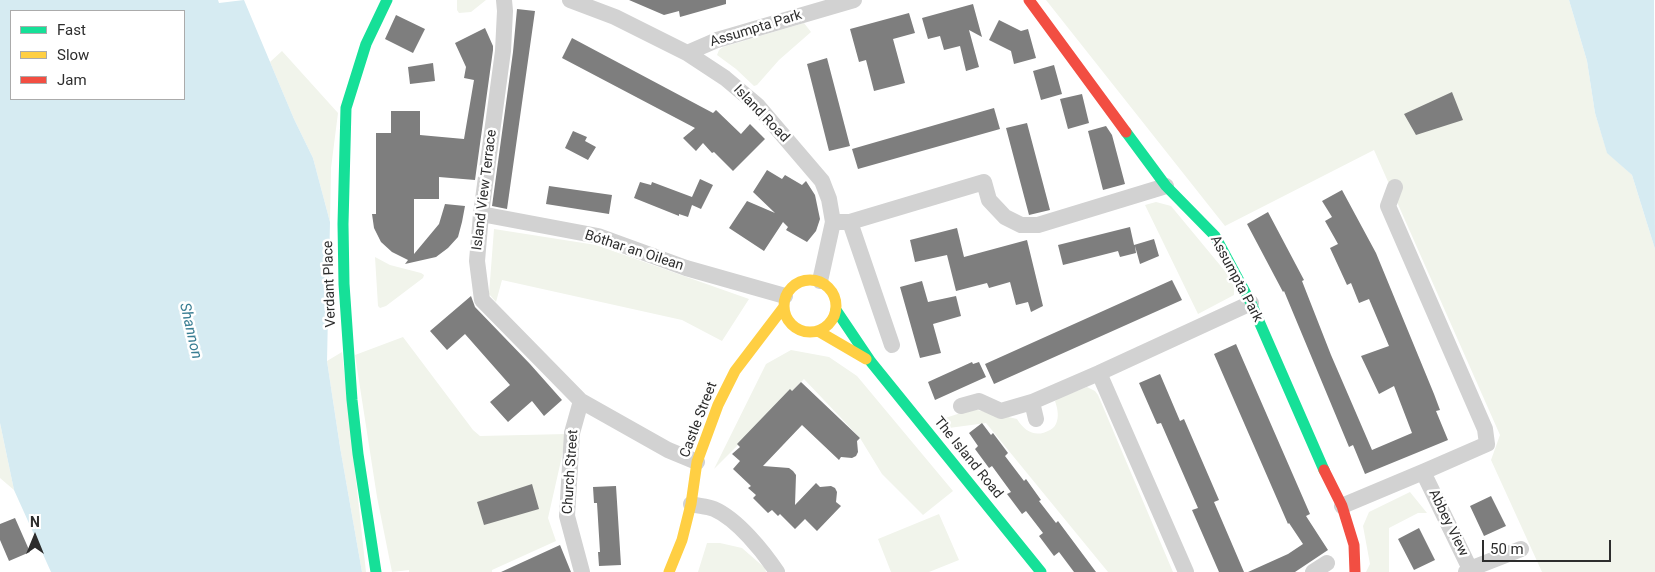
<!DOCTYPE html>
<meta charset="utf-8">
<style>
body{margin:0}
#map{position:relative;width:1655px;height:572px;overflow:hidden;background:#fff;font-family:Roboto,sans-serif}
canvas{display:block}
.legend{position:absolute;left:10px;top:10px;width:175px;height:90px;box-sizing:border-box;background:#fff;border:1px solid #ababab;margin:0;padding:6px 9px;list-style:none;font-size:15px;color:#2d2d2d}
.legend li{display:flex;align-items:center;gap:10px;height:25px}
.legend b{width:25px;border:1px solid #ababab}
.north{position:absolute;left:10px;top:512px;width:50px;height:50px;-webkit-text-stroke:4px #fff;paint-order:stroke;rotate:0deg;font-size:14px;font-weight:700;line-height:20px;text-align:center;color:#2d2d2d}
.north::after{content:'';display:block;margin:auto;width:18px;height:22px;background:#2d2d2d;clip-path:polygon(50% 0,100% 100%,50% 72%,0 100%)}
.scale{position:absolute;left:1482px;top:540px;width:129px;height:22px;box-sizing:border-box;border:2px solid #2d2d2d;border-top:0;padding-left:6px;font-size:15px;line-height:18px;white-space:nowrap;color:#2d2d2d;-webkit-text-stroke:4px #fff;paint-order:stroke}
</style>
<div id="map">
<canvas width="1655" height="572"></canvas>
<ul class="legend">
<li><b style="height:6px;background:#16e098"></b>Fast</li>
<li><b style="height:6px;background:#ffcf43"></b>Slow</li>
<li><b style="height:6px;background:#f24e42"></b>Jam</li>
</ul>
<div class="north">N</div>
<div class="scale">50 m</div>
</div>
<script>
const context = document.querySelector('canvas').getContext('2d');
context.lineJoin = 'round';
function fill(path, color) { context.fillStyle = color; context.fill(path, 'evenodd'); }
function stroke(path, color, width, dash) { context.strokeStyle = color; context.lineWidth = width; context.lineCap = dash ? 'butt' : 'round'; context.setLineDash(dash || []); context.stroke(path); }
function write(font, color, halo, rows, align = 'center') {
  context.font = font + ' Roboto,sans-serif'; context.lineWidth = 5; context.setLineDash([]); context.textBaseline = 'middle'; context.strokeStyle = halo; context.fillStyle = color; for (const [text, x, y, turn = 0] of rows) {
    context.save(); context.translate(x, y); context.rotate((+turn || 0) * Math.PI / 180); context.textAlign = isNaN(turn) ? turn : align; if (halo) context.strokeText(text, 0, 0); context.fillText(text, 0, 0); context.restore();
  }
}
const green = new Path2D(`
 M457 0H486L471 12 459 13 457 10Z
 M1046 0H1569L1587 61 1595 113 1607 152 1632 175 1655 249V572H1542L1491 460 1500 435 1374 150 1225 226Z
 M804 23 811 32 779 60 757 85 754 86 736 69 717 55 719 50 723 47Z
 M282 51 338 113 331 168 330 222 313 158 294 119 270 62Z
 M1156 202 1171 206 1234 282V295L1198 314 1145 205Z
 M494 229 596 245 749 299 722 341 682 320 502 280 496 302 489 294Z
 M375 257 390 265 421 273 424 275 423 278 386 306 380 308 378 306Z
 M403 337 473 430 480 436 567 434 548 518 556 541 492 570V572H409V570L392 572 377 497 355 355Z
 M791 350 829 357 857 376 953 491 923 515 882 474 860 438 804 379 714 469 766 364Z
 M342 352 366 572H362L340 447 327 361Z
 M1087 387 1095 391 1098 395 1173 572H1108L986 423 949 428 939 420 973 409 1017 419C1025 432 1036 438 1050 430 1054 428 1056 425 1057 421 1059 414 1057 407 1055 401L1059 398Z
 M0 423 14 490 0 478Z
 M1410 492 1427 513H1418L1389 528V572H1366L1370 564 1363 526 1369 512Z
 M939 514 959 560 929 572H891L878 539Z
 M707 543H720L742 548 765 568 766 572H698Z`);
const water = new Path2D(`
 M0 0H218L219 3 244 0 294 119 313 158 330 222 327 361 340 447 362 572H51L14 490 0 423ZM184 11V99H11V11Z
 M1569 0H1654L1655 249 1632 175 1607 153 1595 113 1587 61Z`);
const building = new Path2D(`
 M629 0H726V4L680 17 679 11 664 15Z
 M973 4 982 37 969 30 979 67 966 71 960 46 944 50 940 36 928 39 922 18Z
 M517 9 535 11 507 209 492 206 513 52Z
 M909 13 915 33 893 39 905 83 874 91 866 60 859 62 850 29Z
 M396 15 425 29 413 53 385 39Z
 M999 20 1021 31 1028 29 1036 58 1014 64 1011 51 989 40Z
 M485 28 493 46V50L475 180 439 177V199H414V254L439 224 445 204 465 206 462 222 458 237 448 248 436 257 405 264 408 260 392 252 381 242 374 228 372 214H376V133H391V111H420V135L464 139 474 80 464 78 466 67 455 43Z
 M572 38 713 113 716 110 741 134 750 124 765 139 733 171 714 152 712 153 703 143 696 151 683 138 695 128 562 58Z
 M827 58 850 146 829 151 807 64Z
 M433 63 435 81 410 84 408 67Z
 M1054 65 1062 94 1041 100 1033 71Z
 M1452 92 1463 120 1416 135 1404 114Z
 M1082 94 1089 123 1068 129 1060 99Z
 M994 108 1000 129 858 169 852 149Z
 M1027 123 1050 210 1029 215 1006 128Z
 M1106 126 1112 135 1125 184 1103 190 1088 131Z
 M573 131 587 137 585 141 596 147 588 160 565 148Z
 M767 170 782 179 785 175 802 185 806 181 815 195 820 219 816 231 807 242 786 230 788 227 783 222 764 251 729 228 747 201 775 213 753 192Z
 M700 179 713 185 701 209 692 205 688 217 679 214V216L634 198 640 182 651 185 652 182 692 197Z
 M549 186 612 195 609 214 546 204Z
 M1342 190 1376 253 1434 394 1440 410 1436 411 1448 440 1365 474 1353 445 1349 447 1284 291 1283 292 1247 224 1268 212 1304 280 1302 281 1331 355 1372 450 1412 433 1394 386 1379 394 1361 356 1389 346 1369 299 1359 303 1351 283 1347 285 1330 248 1338 244 1325 221 1332 217 1322 201Z
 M1130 227 1134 245 1154 239 1159 256 1140 264 1135 246 1136 253 1120 257 1118 251 1063 265 1058 245Z
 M957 228 964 257 1027 240 1043 306 1031 312 1028 302 1016 305 1010 282 989 288 987 283 956 291 947 255 915 262 910 240Z
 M1172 280 1182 300 994 384 985 364Z
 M922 281 928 302 956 296 961 316 933 324 941 353 920 358 900 287Z
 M471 296 475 307 530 364 562 400 544 416 532 401 508 422 490 402 510 385 465 334 447 350 430 331Z
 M1236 344 1310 514 1306 516 1328 550 1295 572H1248L1288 554 1303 544 1289 523 1288 524 1214 354Z
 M972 362 973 364 979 362 986 377 935 400 928 382Z
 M1160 374 1180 421 1184 419 1219 500 1214 502 1244 572H1219L1192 510 1198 508 1161 423 1157 424 1139 383Z
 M801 382 860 438 857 441 858 452 856 456 852 458 841 457 839 460 802 425 763 466 789 468 793 471 796 475 795 505 816 483 820 487 831 486 835 488 837 492 836 502 841 506 817 531 805 519 795 529 780 514 778 516 772 510 768 513 753 498 756 495 748 488 751 486 733 469 740 461 732 454 740 447 737 444 790 389 792 391Z
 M982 423 991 435 993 433 1008 453 1005 456 1024 481 1026 479 1041 500 1039 501 1056 523 1058 521 1096 572H1074L1059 552 1054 556 1039 536 1043 533 1026 511 1022 514 1007 494 1011 492 992 466 989 468 975 449 978 446 969 433Z
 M532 484 539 509 484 525 477 502Z
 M616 486 621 565 599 566 598 552H600L597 503H594L593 487Z
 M1491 496 1506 526 1484 536 1470 506Z
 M15 518 30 552 9 561 0 540V524Z
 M1419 528 1435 560 1414 570 1398 539Z
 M560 545 571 572H501Z`);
const street = new Path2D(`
 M504 0 505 11 503 51 481 214 477 261 482 300 581 401 668 450 697 462
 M570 0 615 17 687 53 725 78 757 105 822 181 829 199 833 222 820 281
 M687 53 717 40 854 0
 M481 214 598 236 686 268 785 296
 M833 222H850L984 182 989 200 1005 217 1021 225H1038L1166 186
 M850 222 892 345
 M1099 373 1186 572
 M581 401 572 433 567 516 582 572
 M961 406 979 401 1001 411 1032 402
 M1036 419 1032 402 1099 373 1251 303
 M1423 472 1470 569 1466 572
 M691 504C698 506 707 506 714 509 737 519 763 551 777 572
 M1342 506 1423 472 1487 444 1485 429 1388 206 1395 187
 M1470 569 1521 549
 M1313 572 1327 563`);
const fast = new Path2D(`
 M1126 132 1166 186 1215 236 1251 303 1324 470
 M836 310 871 362 1041 572
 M376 572 358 454 352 400 344 284 343 224 346 108 366 44 387 0`);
const slow = new Path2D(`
 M784 306a26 26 0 1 1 52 0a26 26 0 1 1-52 0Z
 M818 331 866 359
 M669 572 682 540 691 504 697 462 718 405 735 371 783 308`);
const jam = new Path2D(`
 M1029 0 1126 132
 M1324 470 1342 506 1354 545 1355 572`);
const streetNames = [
 ["Assumpta Park",756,29,-17],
 ["Island Road",761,114,46],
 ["Island View Terrace",485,190,-83],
 ["Bóthar an Oilean",634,251,18],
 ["Assumpta Park",1236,279,62],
 ["Verdant Place",330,284,-92],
 ["Castle Street",699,420,-69],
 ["The Island Road",968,458,51],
 ["Church Street",571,472,-86],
 ["Abbey View",1448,523,64]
];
const waterNames = [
 ["Shannon",190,331,77]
];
fill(green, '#f1f4eb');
fill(water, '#d6ebf2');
fill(building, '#7e7e7e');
stroke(street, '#d2d2d2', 16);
stroke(fast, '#16e098', 11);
stroke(slow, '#ffcf43', 11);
stroke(jam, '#f24e42', 11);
write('14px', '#2d2d2d', '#fff', streetNames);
write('italic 15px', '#397d92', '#fff', waterNames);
</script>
